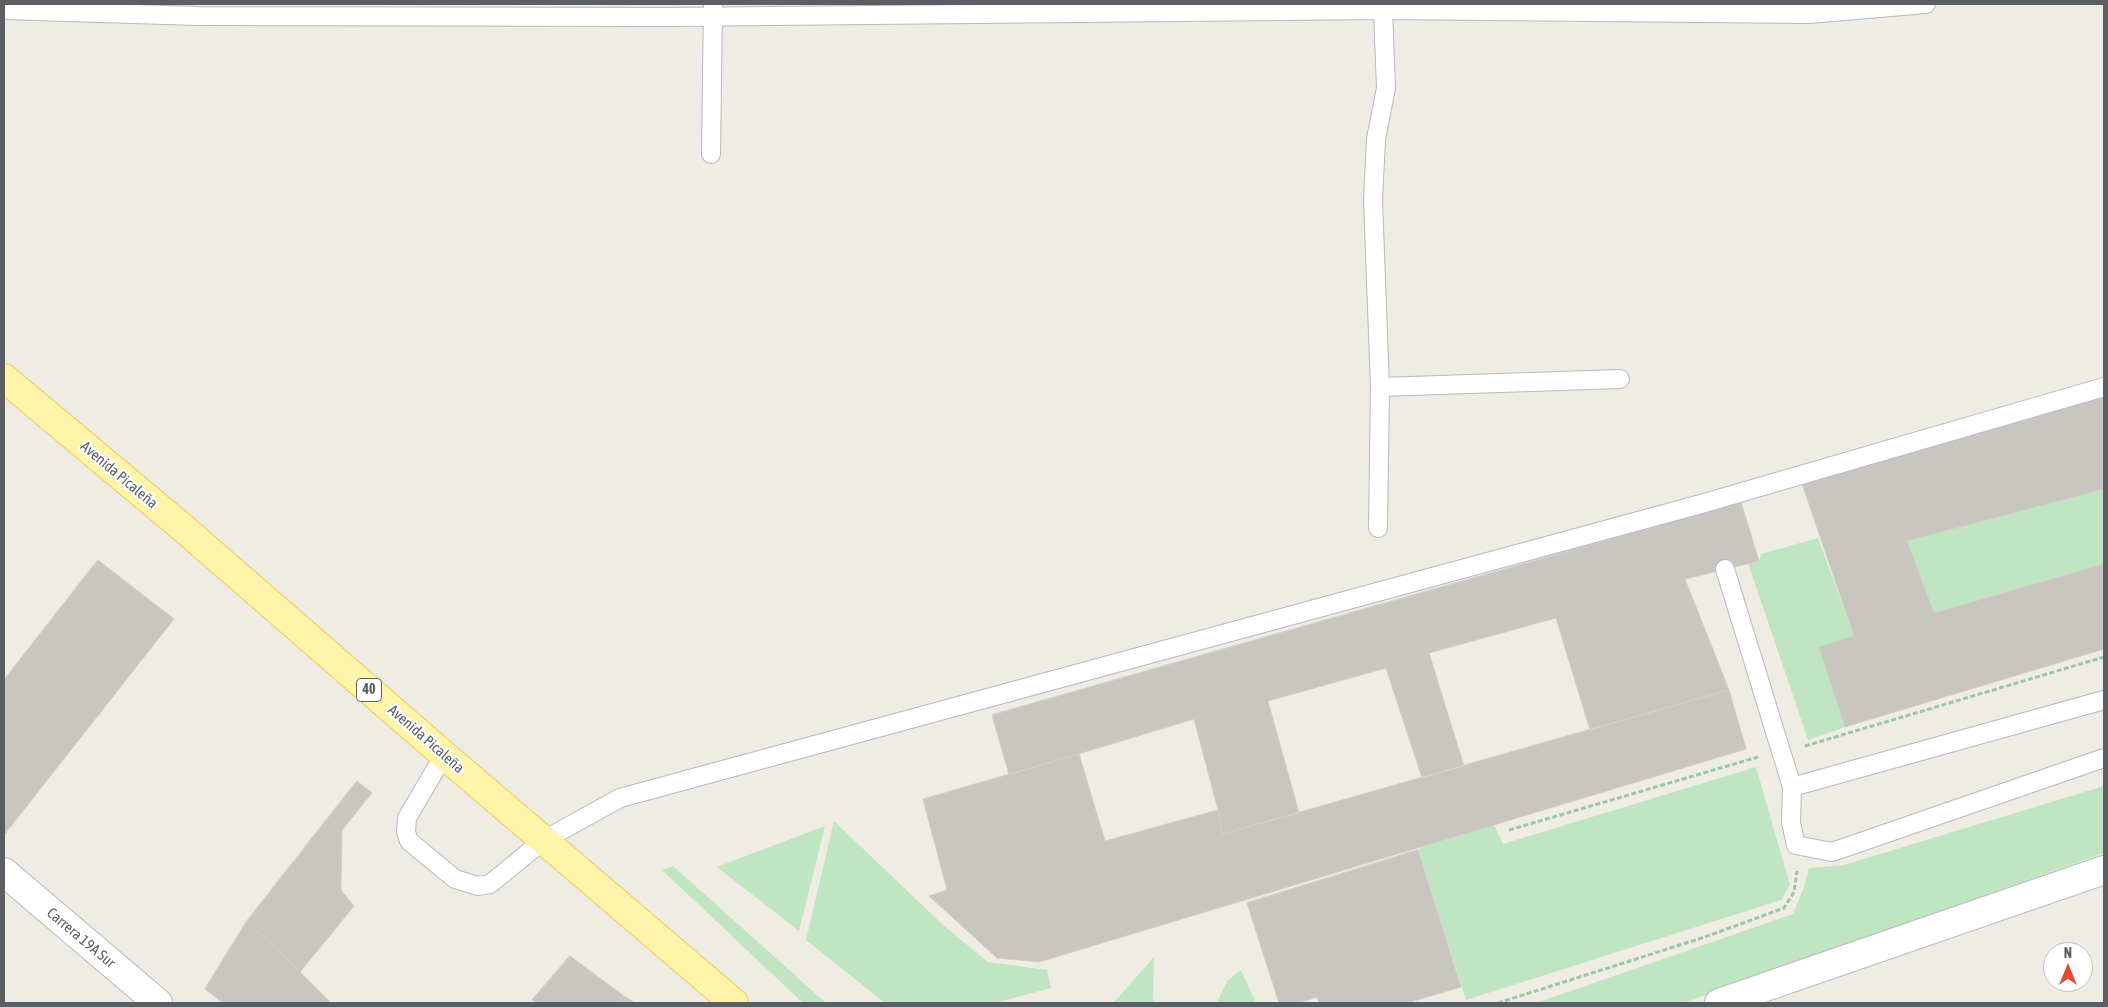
<!DOCTYPE html>
<meta charset="utf-8">
<style>
body{margin:0}
#map{position:relative;width:2108px;height:1007px;overflow:hidden;background:#eeece3;font-family:"Asap Condensed",sans-serif}
canvas{display:block}
.frame{position:absolute;inset:0;border:5px solid #5b5f64;pointer-events:none}
.north{position:absolute;left:2043px;top:942px;width:50px;height:50px;box-sizing:border-box;background:#fff;border:1px solid #bdbfc1;border-radius:50%;rotate:0deg;font-size:14px;font-weight:700;line-height:20px;text-align:center;color:#5b5f64}
.north::after{content:'';display:block;margin:auto;width:18px;height:22px;background:#e9442f;clip-path:polygon(50% 0,100% 100%,50% 72%,0 100%)}
</style>
<div id="map">
<canvas width="2108" height="1007"></canvas>
<div class="frame"></div>
<div class="north">N</div>
</div>
<script>
const context = document.querySelector('canvas').getContext('2d');
context.lineJoin = 'round';
function fill(path, color) { context.fillStyle = color; context.fill(path, 'evenodd'); }
function stroke(path, color, width, dash) { context.strokeStyle = color; context.lineWidth = width; context.lineCap = dash ? 'butt' : 'round'; context.setLineDash(dash || []); context.stroke(path); }
function write(font, color, halo, rows, align = 'center') {
  context.font = font + ' "Asap Condensed",sans-serif'; context.lineWidth = 4.5; context.setLineDash([]); context.textBaseline = 'middle'; context.strokeStyle = halo; context.fillStyle = color; for (const [text, x, y, turn = 0] of rows) {
    context.save(); context.translate(x, y); context.rotate((+turn || 0) * Math.PI / 180); context.textAlign = isNaN(turn) ? turn : align; if (halo) context.strokeText(text, 0, 0); context.fillText(text, 0, 0); context.restore();
  }
}
const green = new Path2D(`
 M2104 489V564L1934 613 1907 541Z
 M1818 538 1854 636 1819 647 1845 727 1808 740 1748 563 1759 561 1761 554Z
 M1756 767 1790 885 1781 900 1466 1000 1418 850 1426 845 1494 825 1503 844Z
 M2104 786V853L1683 1003H1536L1793 914 1803 890 1809 868 1844 865Z
 M834 821 943 925 988 962 1047 970 1051 988 995 1003H885L806 940Z
 M825 826 799 931 717 867Z
 M673 866 826 1003H803L662 870Z
 M1154 957 1153 1003H1113Z
 M1241 970 1256 1003H1217L1227 981Z`);
const building = new Path2D(`
 M2104 392V489L1907 541 1934 613 2104 564V649L1845 727 1819 647 1854 636 1800 478Z
 M1741 502 1759 561 1685 579 1729 690 1590 730 1556 618 1429 653 1464 766 1422 778 1386 668 1268 701 1299 813 1222 834 1218 810 1194 719 1009 775 992 715Z
 M98 560 174 619 4 835V680Z
 M1729 690 1746 749 1039 962 997 958 929 896 947 890 923 799 1079 754 1105 841 1218 810 1222 834Z
 M357 781 372 793 342 830 341 890 354 906 300 972 247 921Z
 M1418 850 1461 987 1407 1003H1319L1317 997 1298 1003H1279L1247 903Z
 M247 921 300 972 331 1003H223L205 989Z
 M570 956 624 996 618 1003H536L532 1000Z
 M624 996 635 1003H618Z`);
const path = new Path2D(`
 M1805 746 2104 657
 M1509 830 1758 757
 M1498 1003 1705 937 1784 908 1794 892 1797 871`);
const service = new Path2D(`
 M4 10 198 16 667 17 1383 10 1809 14 1926 4
 M711 154 713 4
 M1380 387 1620 379
 M1378 528 1380 387 1373 200 1376 139 1386 88 1383 10
 M1725 569 1792 787 2104 700
 M444 755 407 818 406 832 409 841 455 879 478 886 490 884 544 840 620 798 1701 504 2104 387
 M1792 787 1791 823 1796 845 1832 852 2104 758`);
const minor = new Path2D(`
 M4 872 158 1003
 M1719 1003 2104 870`);
const primary = new Path2D(`
 M4 378 183 528 444 755 734 1003`);
const shields = [
 [369,690,25]
];
const shieldNames = [
 ["40",369,690]
];
const streetNames = [
 ["Avenida Picaleña",119,475,40],
 ["Avenida Picaleña",426,739,41],
 ["Carrera 19A Sur",81,938,40]
];
fill(green, '#c0e6c1');
fill(building, '#c9c6c1');
stroke(building, '#d3cec2', 1);
stroke(service, '#b6b9be', 20);
stroke(minor, '#b6b9be', 30);
stroke(primary, '#f1cc5a', 30);
stroke(path, '#99c7a8', 3, [5, 2.5]);
stroke(service, '#fff', 18);
stroke(minor, '#fff', 28);
stroke(primary, '#fff4a8', 28);
for (const [x, y, w] of shields) { const box = new Path2D(); box.roundRect(x - w / 2, y - 11.5, w, 23, 4); context.fillStyle = '#fff'; context.fill(box); stroke(box, '#5b5f64', 1); }
write('bold 14px', '#5b5f64', null, shieldNames);
write('15px', '#5b5f64', '#fff', streetNames);
</script>
